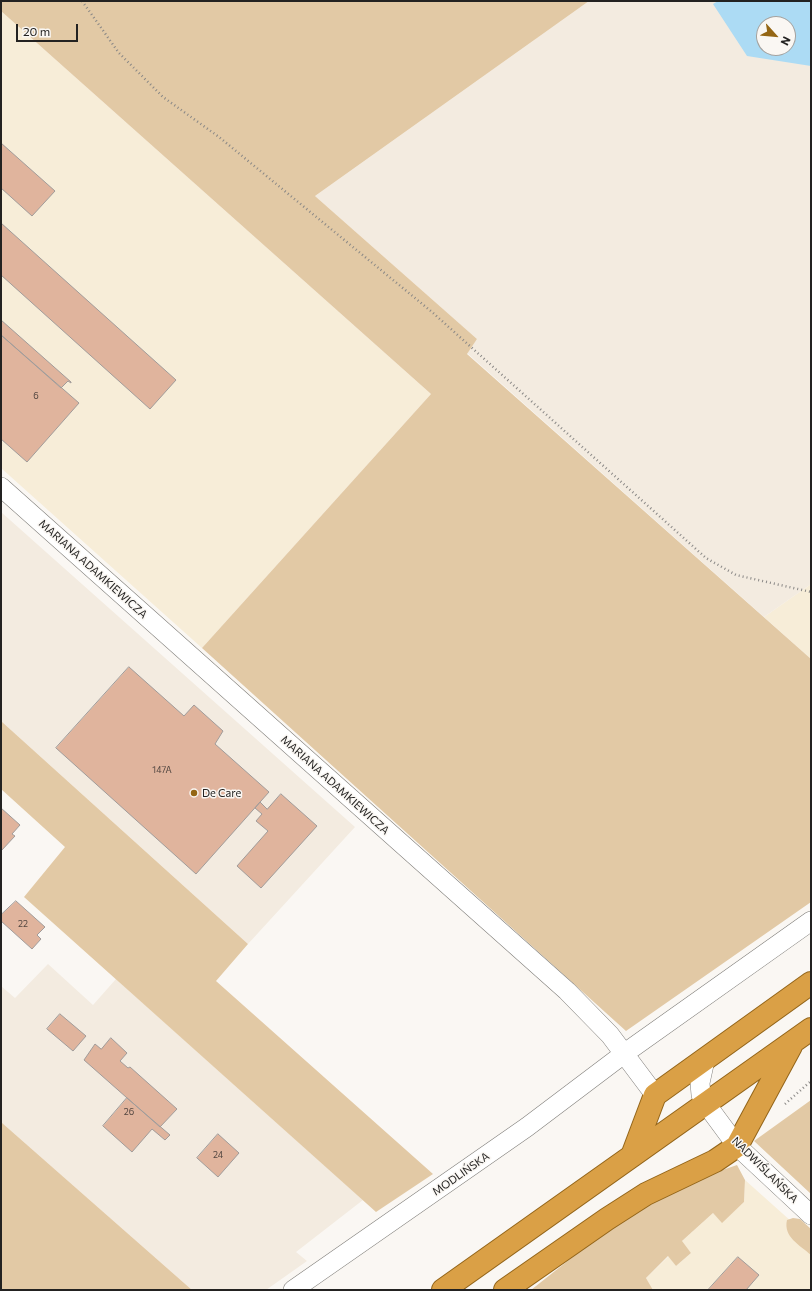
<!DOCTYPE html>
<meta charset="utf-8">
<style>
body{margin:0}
#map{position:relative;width:812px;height:1291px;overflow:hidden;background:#faf7f3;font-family:Commissioner,sans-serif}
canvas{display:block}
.frame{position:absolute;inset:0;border:2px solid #232221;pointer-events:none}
.north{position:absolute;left:756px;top:16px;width:40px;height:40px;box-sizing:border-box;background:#faf7f3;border:1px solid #a4a29f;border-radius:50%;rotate:117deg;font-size:11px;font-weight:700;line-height:16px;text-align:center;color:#232221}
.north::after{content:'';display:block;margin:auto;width:14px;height:18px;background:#946614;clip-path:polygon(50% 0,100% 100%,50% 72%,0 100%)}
.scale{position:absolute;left:16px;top:24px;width:62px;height:18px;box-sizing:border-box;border:2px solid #232221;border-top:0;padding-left:5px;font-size:12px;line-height:14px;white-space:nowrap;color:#232221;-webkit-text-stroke:3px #faf7f3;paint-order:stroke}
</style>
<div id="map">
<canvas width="812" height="1291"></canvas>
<div class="frame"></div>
<div class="north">N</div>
<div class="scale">20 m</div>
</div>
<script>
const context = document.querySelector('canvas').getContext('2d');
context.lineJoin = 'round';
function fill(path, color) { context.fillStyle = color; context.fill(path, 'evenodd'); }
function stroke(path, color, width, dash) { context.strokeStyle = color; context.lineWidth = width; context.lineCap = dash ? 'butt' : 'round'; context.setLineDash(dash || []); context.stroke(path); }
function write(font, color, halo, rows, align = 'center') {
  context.font = font + ' Commissioner,sans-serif'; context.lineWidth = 3; context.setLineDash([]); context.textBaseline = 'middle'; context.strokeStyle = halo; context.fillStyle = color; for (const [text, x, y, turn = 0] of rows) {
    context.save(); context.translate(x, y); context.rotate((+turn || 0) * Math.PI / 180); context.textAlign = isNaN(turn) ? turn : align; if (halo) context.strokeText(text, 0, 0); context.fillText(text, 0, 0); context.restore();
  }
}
const commercial = new Path2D(`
 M1 11 431 394 202 648 1 468Z
 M811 584V659L764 617Z
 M745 1180 811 1239V1290H653L646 1278 669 1256 676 1266 691 1253 681 1242 713 1213 722 1222 744 1202Z`);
const built = new Path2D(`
 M589 1H811V584L764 617 467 353 477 339 315 196ZM764 24H788V48H764Z
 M1 512 355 827 248 944 1 721Z
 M48 964 93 1005 116 979 363 1200 296 1252 307 1261 266 1290H192L1 1122V986L15 998Z`);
const green = new Path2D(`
 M1 1H589L315 196 477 339 467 354 811 659V902L626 1031 202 648 431 394 1 11Z
 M1 721 248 944 216 981 433 1174 376 1212 24 897 65 847 1 789Z
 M811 1100V1194L754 1141Z
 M1 1122 192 1290H1Z
 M737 1165 745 1180 744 1202 722 1223 713 1213 682 1241 691 1253 676 1266 668 1256 646 1278 653 1290H531L623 1217 708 1175Z
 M793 1218 800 1219 811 1229V1255C800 1245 783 1237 787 1220Z`);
const water = new Path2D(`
 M718 1H811V66L747 56 713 4ZM764 24H788V48H764Z`);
const building = new Path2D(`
 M1 143 55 191 32 216 1 188Z
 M1 223 176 380 150 409 1 275Z
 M1 320 71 382V383L68 381 61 388 1 335Z
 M1 335 79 403 27 462 1 439Z
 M129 667 184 716 194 705 223 731 215 744 269 792 196 874 56 748Z
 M281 794 317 826 261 888 237 866 268 831 256 821 262 814 255 808 260 802 267 809Z
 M1 808 20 825 12 834 15 836 1 851Z
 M16 901 45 927 37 935 41 939 32 949 1 921V915Z
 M60 1014 86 1036 73 1051 47 1029Z
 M111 1038 127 1053 120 1061 128 1068 130 1067 177 1109 160 1127 84 1060 95 1044 101 1049Z
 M127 1098 170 1135 165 1140 152 1129 132 1152 103 1126Z
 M218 1134 239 1153 218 1177 197 1158Z
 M738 1257 759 1275 746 1290H708Z`);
const path = new Path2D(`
 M82 1 119 53 163 97 219 137 432 312 706 558 736 575 811 592
 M785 1104 811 1081`);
const minor = new Path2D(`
 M1 487 567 991 610 1035 655 1095
 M705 1060 700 1083 701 1095 706 1104 737 1146 811 1215
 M293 1290 527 1127 625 1053 811 921`);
const trunk = new Path2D(`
 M632 1156 655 1095 811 983
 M443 1290 811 1029
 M505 1290 607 1219 646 1194 715 1161 737 1146 791 1046`);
const markers = [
 [194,793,4,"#946614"]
];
const numberNames = [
 ["6",36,396],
 ["147A",162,770],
 ["22",23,924],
 ["26",129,1112],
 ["24",218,1155]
];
const streetNames = [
 ["MARIANA ADAMKIEWICZA",93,569,42],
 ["MARIANA ADAMKIEWICZA",335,785,42],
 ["NADWIŚLAŃSKA",765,1170,45],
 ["MODLIŃSKA",461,1174,-35]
];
const poiNames = [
 ["De Care",202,793]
];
fill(commercial, '#f7edd8');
fill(built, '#f3ebe0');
fill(green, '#e2c9a5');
fill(water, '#acdbf4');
fill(building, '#e0b49d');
stroke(building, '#a19c9a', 1);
stroke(minor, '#7f7d79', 20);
stroke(trunk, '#93651a', 24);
stroke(path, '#8a8886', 2.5, [1, 3]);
stroke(minor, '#fff', 19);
stroke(trunk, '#daa046', 22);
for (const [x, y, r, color] of markers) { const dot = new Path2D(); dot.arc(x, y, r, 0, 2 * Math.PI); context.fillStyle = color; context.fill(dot); stroke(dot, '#faf7f3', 1.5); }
write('9px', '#524640', null, numberNames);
write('11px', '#232221', '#faf7f3', streetNames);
write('11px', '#232221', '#faf7f3', poiNames, 'left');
</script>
